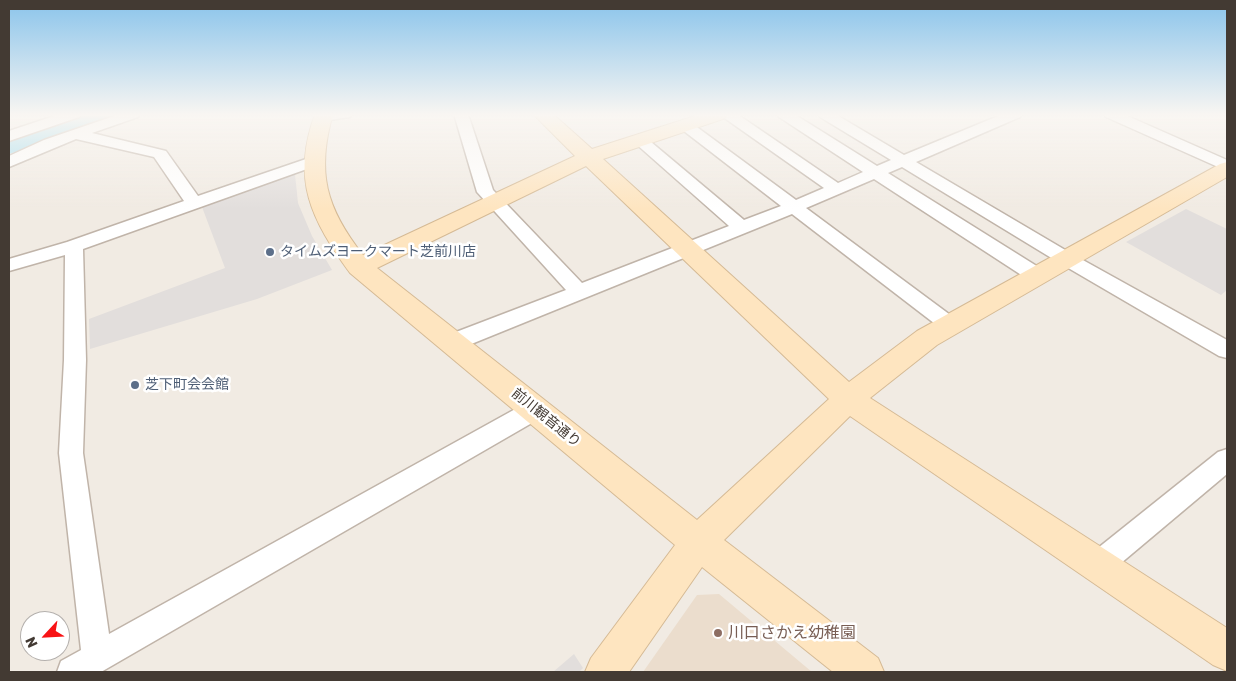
<!DOCTYPE html>
<meta charset="utf-8">
<style>
body{margin:0}
#map{position:relative;width:1236px;height:681px;overflow:hidden;background:#f1ebe3;font-family:Rubik,sans-serif}
canvas{display:block}
.frame{position:absolute;inset:0;border:10px solid #433a33;pointer-events:none}
.north{position:absolute;left:20px;top:611px;width:50px;height:50px;box-sizing:border-box;background:#fff;border:1px solid #b4b0ad;border-radius:50%;rotate:245deg;font-size:14px;font-weight:700;line-height:20px;text-align:center;color:#433a33}
.north::after{content:'';display:block;margin:auto;width:18px;height:22px;background:#f81315;clip-path:polygon(50% 0,100% 100%,50% 72%,0 100%)}
</style>
<div id="map">
<canvas width="1236" height="681"></canvas>
<div class="frame"></div>
<div class="north">N</div>
</div>
<script>
const context = document.querySelector('canvas').getContext('2d');
context.lineJoin = 'round';
function fill(path, color) { context.fillStyle = color; context.fill(path, 'evenodd'); }
function stroke(path, color, width, dash) { context.strokeStyle = color; context.lineWidth = width; context.lineCap = dash ? 'butt' : 'round'; context.setLineDash(dash || []); context.stroke(path); }
function write(font, color, halo, rows, align = 'center') {
  context.font = font + ' Rubik,"Noto Sans JP",sans-serif'; context.lineWidth = 5; context.setLineDash([]); context.textBaseline = 'middle'; context.strokeStyle = halo; context.fillStyle = color; for (const [text, x, y, turn = 0] of rows) {
    context.save(); context.translate(x, y); context.rotate((+turn || 0) * Math.PI / 180); context.textAlign = isNaN(turn) ? turn : align; if (halo) context.strokeText(text, 0, 0); context.fillText(text, 0, 0); context.restore();
  }
}
const education = new Path2D(`
 M719 594 812 672H643L697 595Z`);
const parking = new Path2D(`
 M295 174 298 203 312 236 332 270 257 299 90 349 89 319 225 268 202 207Z
 M1186 209 1227 229V290L1221 295 1126 242Z
 M574 654 583 668 579 672H553Z`);
const river = new Path2D(`
 M68 114H116L112 121 9 154V133Z`);
const street = new Path2D(`
 M60 114H81L79 117 9 141V131Z
 M120 114H140L138 117 92 133 166 151 198 196 306 159H318L320 162 318 165 83 249 86 360 83 453 109 634 528 402 536 400 544 402 548 409 544 416 101 672H57L61 661 81 650 59 453 64 360 65 255 9 271V259L67 242 184 201 154 157 76 139 9 167V156L44 140Z
 M318 114H352L350 117 323 121 318 120 316 117Z
 M454 114H468L493 190 582 283 729 226 635 143 632 140 635 137H645L744 220 781 206 680 128 678 125 680 122H690L796 200 824 188 723 117 721 114H737L838 183 863 172 779 117 777 114H794L877 166 891 160 820 117 818 114H835L904 155 1003 114H1022L1020 117 916 162 1072 254 1227 340V358L1219 356 1058 262 902 167 888 173 1043 270 1046 275 1043 280 1036 281 1029 280 874 179 806 208 957 320 960 325 957 330 950 332 943 330 792 214 459 349 451 351 443 349 440 343 443 337 566 290 477 192Z
 M1104 114H1123L1227 160V171L1106 117Z
 M1227 449V474L1108 574 1098 578 1088 574 1084 565 1088 556 1218 452Z`);
const secondary = new Path2D(`
 M315 114H333C316 172 326 208 363 255L575 156 533 114H553L592 149 701 114H728L726 118 603 159 849 382 917 331 1220 164 1227 162V177L937 345 870 398 1227 628V671L1213 665 850 416 724 540 878 658 884 672H833L702 567 629 672H585L591 658 675 545 350 273C311 219 291 180 315 114ZM586 166 829 399 697 520 377 268Z`);
const markers = [
 [270,252,5,"#5c6f8a"],
 [135,385,5,"#5c6f8a"],
 [718,633,5,"#8d6e63"]
];
const serviceNames = [
 ["タイムズヨークマート芝前川店",280,252],
 ["芝下町会会館",145,385]
];
const streetNames = [
 ["前川観音通り",546,418,39]
];
const nearEducationnames = [
 ["川口さかえ幼稚園",728,633]
];
fill(education, '#ebddcd');
fill(parking, '#e2dedc');
fill(river, '#9edbef');
stroke(street, '#c0b4a9', 3);
stroke(secondary, '#d5ba95', 2);
fill(street, '#fff');
fill(secondary, '#fee5c0');
const sky = context.createLinearGradient(0, 0, 0, 209);
sky.addColorStop(0, '#8ac4eb');
sky.addColorStop(0.55, '#f9f6f2');
sky.addColorStop(1, '#f9f6f200');
context.fillStyle = sky;
context.fillRect(0, 0, 1236, 209);
for (const [x, y, r, color] of markers) { const dot = new Path2D(); dot.arc(x, y, r, 0, 2 * Math.PI); context.fillStyle = color; context.fill(dot); stroke(dot, '#fff', 2); }
write('14px', '#4e5e75', '#fff', serviceNames, 'left');
write('14px', '#433a33', '#fff', streetNames);
write('16px', '#785e54', '#fff', nearEducationnames, 'left');
</script>
